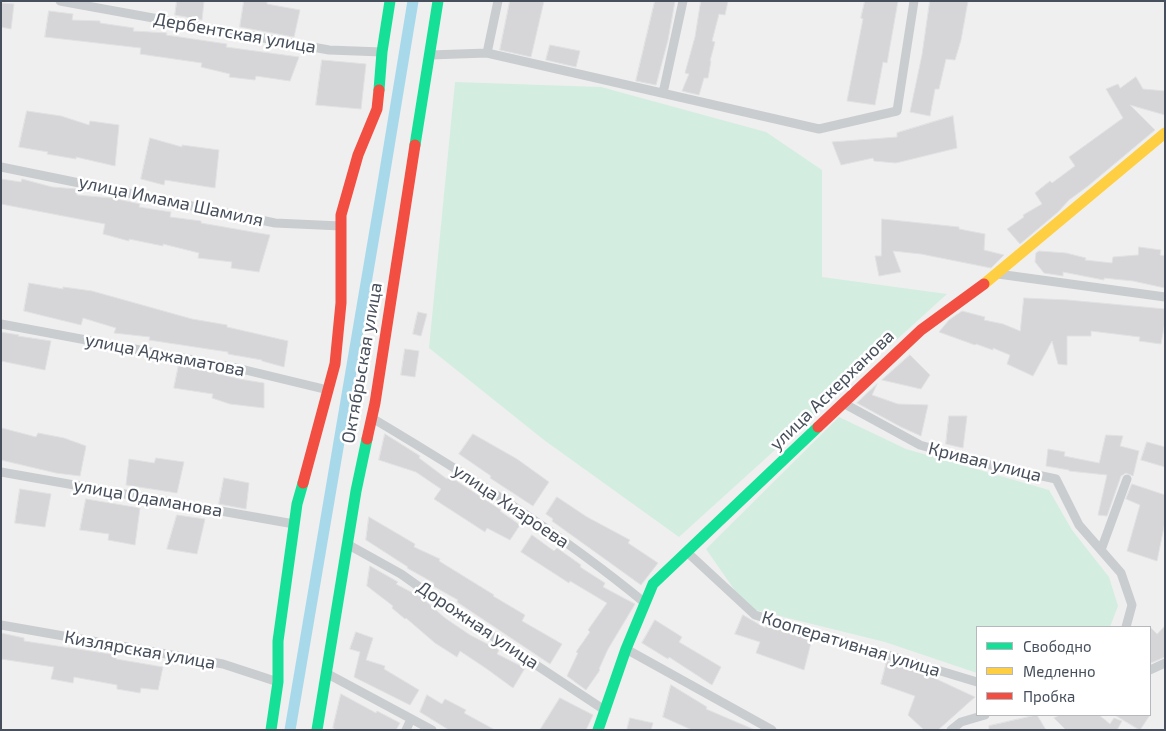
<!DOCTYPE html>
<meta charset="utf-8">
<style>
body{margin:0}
#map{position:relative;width:1166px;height:731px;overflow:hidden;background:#efefef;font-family:"Exo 2",sans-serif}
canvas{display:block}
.frame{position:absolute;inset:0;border:2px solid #464f5b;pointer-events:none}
.legend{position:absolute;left:976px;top:626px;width:175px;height:90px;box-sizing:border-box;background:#fff;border:1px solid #b5b9bd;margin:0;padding:6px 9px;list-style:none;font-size:15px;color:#464f5b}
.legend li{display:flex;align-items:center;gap:10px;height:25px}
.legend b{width:25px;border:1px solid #b5b9bd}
</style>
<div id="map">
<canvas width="1166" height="731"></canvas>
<div class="frame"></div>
<ul class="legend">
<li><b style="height:6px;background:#16e098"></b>Свободно</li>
<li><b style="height:6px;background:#ffcf43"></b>Медленно</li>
<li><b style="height:6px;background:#f24e42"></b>Пробка</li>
</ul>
</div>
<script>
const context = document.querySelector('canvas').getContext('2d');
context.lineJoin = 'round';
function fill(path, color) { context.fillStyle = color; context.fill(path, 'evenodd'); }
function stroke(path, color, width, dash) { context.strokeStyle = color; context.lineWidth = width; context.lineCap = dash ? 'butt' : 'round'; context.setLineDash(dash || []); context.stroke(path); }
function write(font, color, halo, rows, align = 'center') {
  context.font = font + ' "Exo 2",sans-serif'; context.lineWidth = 5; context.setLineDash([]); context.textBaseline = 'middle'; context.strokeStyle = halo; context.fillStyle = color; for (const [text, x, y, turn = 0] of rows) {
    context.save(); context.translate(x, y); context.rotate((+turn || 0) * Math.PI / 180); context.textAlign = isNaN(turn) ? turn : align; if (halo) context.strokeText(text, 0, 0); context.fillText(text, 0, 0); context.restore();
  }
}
const green = new Path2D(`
 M455 82 601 87 766 132 822 170V277L947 294 679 537 544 440 429 348Z
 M839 417 906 449 1049 490 1072 530 1109 577 1118 606 1110 627H977V673L885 642 747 608 706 549Z`);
const canal = new Path2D(`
 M290 730 381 195 413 1`);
const building = new Path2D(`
 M177 1H204L202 20 175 15Z
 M244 1H262L267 2V4L300 10 294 37 240 27Z
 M510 1H544L531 57 500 50Z
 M655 1H675L668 40 656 85 636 81Z
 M701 1H728L725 15 719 14 712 41 715 42 710 61H711L708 78H704L699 95 682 91 689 74 685 73 695 37Z
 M865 1H898L887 63 883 62 875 105 847 101 863 19 861 18Z
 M930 1H968L961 40 955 60 946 59 939 89H935L930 116 910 112 922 55Z
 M1 3 14 4 11 29 1 27Z
 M49 11 73 14 72 20 100 21V23L134 28 133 31 167 33 166 35 227 44 226 47 299 57 290 81 256 76 255 80 229 77 230 74 201 67 202 63 140 54 141 48 45 37Z
 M550 45 580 51 576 67 546 60Z
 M322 60 366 64 361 109 316 105Z
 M1136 77 1143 89 1165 91V115L1130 105 1155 130 1088 186 1069 200 1058 212 1020 244 1007 229 1024 217 1023 215 1042 204 1035 193 1050 181 1052 183 1075 166 1069 157 1123 118 1106 89 1118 84 1120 88Z
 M27 111 61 116 89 125 90 121 119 125 115 166 76 157V159L47 154 48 152 19 147Z
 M953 116 957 148 896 163 874 161 873 158 841 165 832 142 897 137V133Z
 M150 138 182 147V145L219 150 215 188 165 180 164 185 141 179Z
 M1 179 21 182 22 179 52 187 77 189V195L112 198 140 204 139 207 171 212 170 217 201 221V223L270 235 259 272 231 268 232 262 198 258 199 253 163 244V246L129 239V241L103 234 105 224 1 204Z
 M882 219 959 227V229L985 234 984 250 1004 255 991 268 921 254 893 251 901 272 879 276 875 256H881Z
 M1139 247 1161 250 1160 255 1165 256V288L1133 281 1104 278V280L1063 272V276L1044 273 1035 262 1036 253 1039 251 1066 253 1086 258 1085 260 1112 263 1113 257 1138 255Z
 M29 283 63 289V287L92 291 192 319 227 325V327L288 341 284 367 262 361V360L228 354V352L149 340 150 337 114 333 116 328 83 318 81 325 24 311Z
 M1024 298 1068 300 1165 309V322L1161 344 1139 341 1140 337 1091 331V336H1067V365L1058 364 1052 341 1033 376 1007 364 1010 355 993 348V350L976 344 975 345 939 332 949 320 962 311 985 317 984 320 1003 324 1020 331Z
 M418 312 427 314 421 336 413 334Z
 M1 332 19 335 18 336 51 341 45 370 1 361Z
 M405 349 419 351 415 377 401 375Z
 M910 355 930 375 921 389 882 380Z
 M179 364 204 369 203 370 239 379 264 383V408L230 404 212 398 213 394 174 388Z
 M877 384 872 395 898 404 928 405 921 436 901 427 857 403Z
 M949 416H967L963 448 946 444Z
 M2 428 36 437 38 433 64 438 86 446 80 476 56 473 1 460Z
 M385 434 420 456 419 458 447 479 449 476 501 510 500 511 520 525 510 540 487 528 485 532 434 499 441 489 416 472 379 460Z
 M473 434 517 459 549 482 533 506 490 478 491 476 459 454Z
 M1106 435 1123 436 1120 446 1139 451 1133 476 1126 473 1121 476 1107 516 1098 515 1107 475 1069 471V470L1046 466 1048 449 1065 452 1064 456 1099 463Z
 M1147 442 1165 447V467L1141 460Z
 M156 458 184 462 177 493 126 485 129 459 154 463Z
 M224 478 249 483 246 509 219 504Z
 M1132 484 1165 495V522L1157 561 1127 551 1140 505 1126 499Z
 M20 489 51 494 45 527 15 523Z
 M557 497 587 517 630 540 628 543 658 563 641 585 552 521 553 519 546 514Z
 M86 499 140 508 135 545 108 540 109 534 80 530Z
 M177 515 205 519 197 554 167 549Z
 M369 517 415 544 414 547 440 559 439 561 494 595 493 596 525 615 522 621 562 644 550 664 457 602 458 600 433 586 434 583 407 568 408 567 366 540Z
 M532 535 554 551 557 548 581 565 580 567 605 583 603 587 635 604 608 649 599 669 600 670 586 690 567 676 578 653 576 652 590 632 588 630 607 603 570 581 569 583 521 552Z
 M370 566 398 582 396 584 422 598 445 618 470 635 499 650 497 654 525 668 513 688 487 669 460 651 457 657 435 643 406 618 405 619 392 608 393 606 367 586Z
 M743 615 765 628 767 625 812 639 804 670 756 653 760 642 735 634Z
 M655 620 682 637 679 642 721 667 712 685 669 657 668 659 642 643Z
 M1165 626V657L1151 663 1150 661V627L1157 634Z
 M356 632 373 638 366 660 385 666 384 669 419 690 410 705 354 677 360 652 350 649Z
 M1 633 24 638V641L117 655 116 659 163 667 158 690 141 688 140 693 117 689V685L74 677 73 683 51 679 54 667 1 659Z
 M887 661 919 671 975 697 938 730H924L908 715 915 696 881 684Z
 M671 685 707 707 706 709 755 730H692L663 717Z
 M341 694 376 713 377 711 400 723 396 730H336L333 728Z
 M427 695 442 704 445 699 466 710 464 713 495 730H449L420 712Z
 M560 698 593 715 586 730H540Z
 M1037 715 1046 730H989V726Z
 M1060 715H1099L1110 724 1114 718 1122 721 1117 730H1066L1054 718Z
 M1115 715H1150L1140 730Z
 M630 718 653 723 651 730H627Z`);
const street = new Path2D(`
 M60 1 329 50 382 52
 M487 53 498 1
 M430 55 487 53 819 129 897 111 914 1
 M663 93 683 1
 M1 167 275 223 341 226
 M998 274 1165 297
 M1 324 241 369 328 390
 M843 403 920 445 986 464 1056 479 1079 525 1121 573 1132 605 1126 627
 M372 418C466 474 560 533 645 603
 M1 472 294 524
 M347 544 401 574 439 601 606 711
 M1101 550 1127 479
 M688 553 755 615 977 682
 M1 625 223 664 278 682
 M626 649 772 730
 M1150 670 1165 663
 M326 673 432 730
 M406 730 411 719
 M951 730 961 722 985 715`);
const fast = new Path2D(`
 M379 90 382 52 390 1
 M415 145 438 1
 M271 730 278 682V641L297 504 303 483
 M317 730 356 491 367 439
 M598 730 626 649 653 584 818 427`);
const slow = new Path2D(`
 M984 284 1165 133`);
const jam = new Path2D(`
 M818 427 921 330 984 284
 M367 439 375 403 415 145
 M303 483 335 364 341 303V215L358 155 377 109 379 90`);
const streetNames = [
 ["Дербентская улица",235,33,10],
 ["улица Имама Шамиля",171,201,12],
 ["улица Аджаматова",165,355,11],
 ["Октябрьская улица",362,363,-80],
 ["улица Аскерханова",832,390,-44],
 ["Кривая улица",985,462,14],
 ["улица Одаманова",148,498,10],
 ["улица Хизроева",511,506,34],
 ["Дорожная улица",478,625,34],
 ["Кооперативная улица",851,644,17],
 ["Кизлярская улица",140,650,10]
];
fill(green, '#d3eee0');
stroke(canal, '#a8d9eb', 11);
fill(building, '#d6d6d8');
stroke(building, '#e0e1e2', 1);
stroke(street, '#cacdd0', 9);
stroke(fast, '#16e098', 11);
stroke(slow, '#ffcf43', 11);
stroke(jam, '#f24e42', 11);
write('18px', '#464f5b', '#fff', streetNames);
</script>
